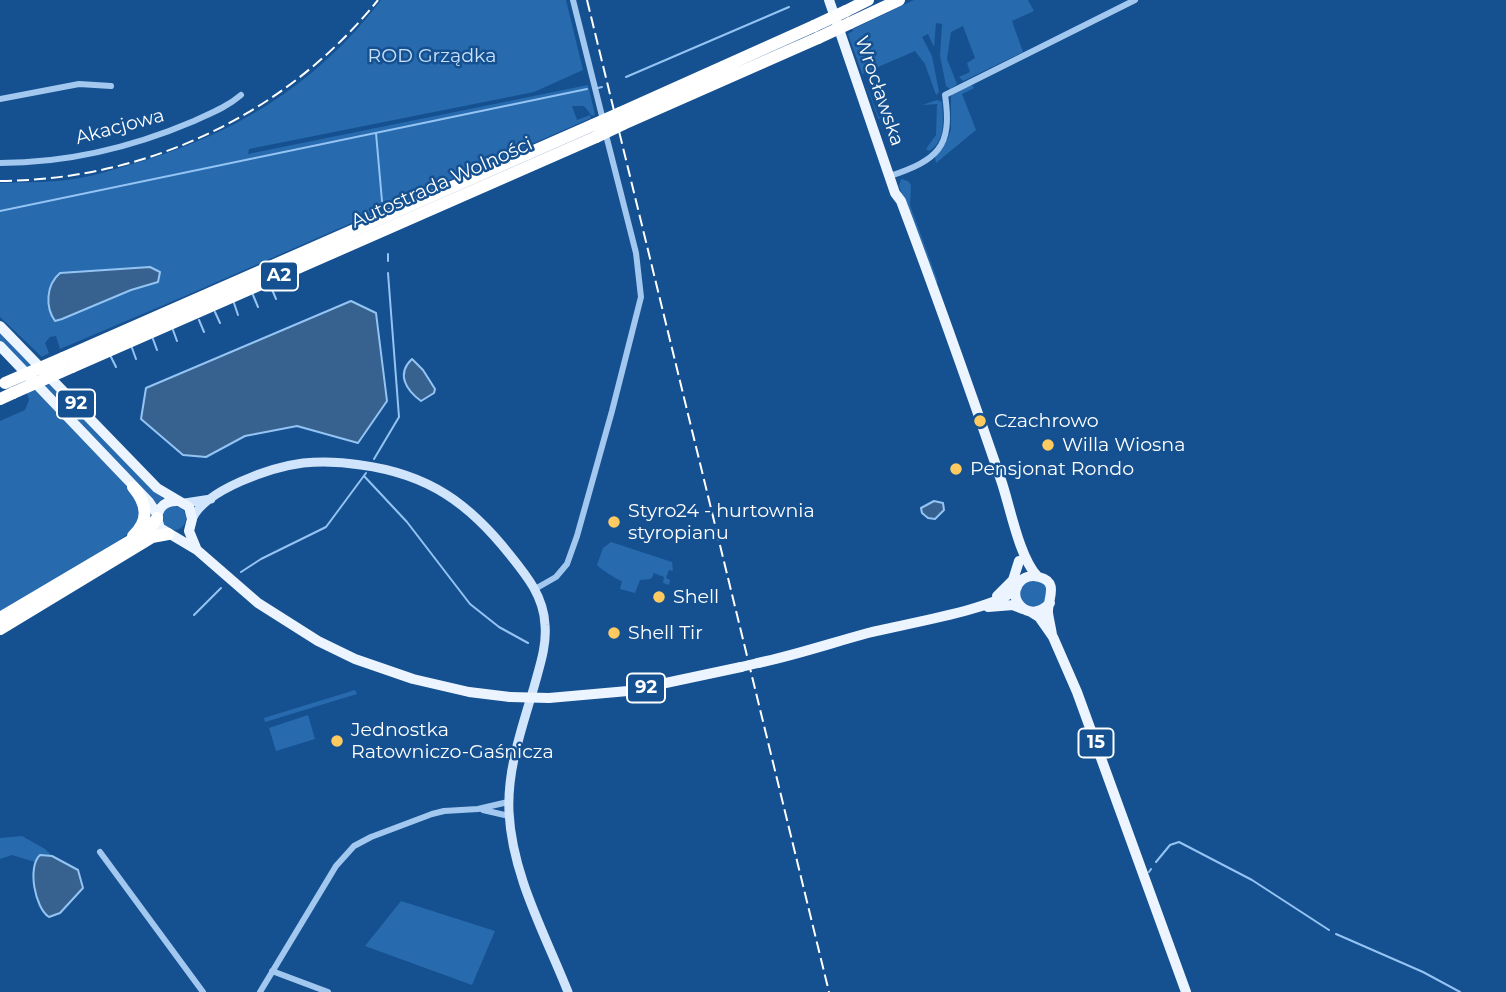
<!DOCTYPE html>
<meta charset="utf-8">
<style>
body{margin:0}
canvas{display:block;background:#155090}
</style>
<canvas width="1506" height="992"></canvas>
<script>
const context = document.querySelector('canvas').getContext('2d');
context.lineJoin = 'round';
function fill(path, color) { context.fillStyle = color; context.fill(path, 'evenodd'); }
function stroke(path, color, width, dash) { context.strokeStyle = color; context.lineWidth = width; context.lineCap = dash ? 'butt' : 'round'; context.setLineDash(dash || []); context.stroke(path); }
function write(font, color, halo, rows, align = 'center') {
  context.font = font + ' Montserrat,sans-serif'; context.lineWidth = 5; context.setLineDash([]); context.textBaseline = 'middle'; context.strokeStyle = halo; context.fillStyle = color; for (const [text, x, y, turn = 0] of rows) {
    context.save(); context.translate(x, y); context.rotate((+turn || 0) * Math.PI / 180); context.textAlign = isNaN(turn) ? turn : align; if (halo) context.strokeText(text, 0, 0); context.fillText(text, 0, 0); context.restore();
  }
}
const green = new Path2D(`
 M381 0H566L583 70 534 92 249 149 248 154 588 85 595 115 592 116 584 106H572L577 120 590 115 591 118 185 296 60 349 56 336 50 337 45 343 49 353 42 357 0 317V183C26 182 54 183 80 178 96 175 111 170 126 166 230 137 315 87 381 0Z
 M914 0H1028L1034 11 1012 21 1023 52 963 81 959 77 970 72 967 63 975 58 963 26 951 32 947 59 957 84 950 89 946 86 940 56 942 24 936 23 934 47 928 34 922 37 932 56 939 92 936 95 925 64 915 51 862 74 879 117 885 116 879 119 878 118 848 34 853 31V29Z
 M972 85 974 88 962 94 976 130 936 163 935 157 948 138 951 129V96L955 91Z
 M937 100 942 102C943 120 946 141 929 151L926 149 936 135 937 104 922 105Z
 M901 179 908 181 911 185 910 205 938 282 935 283 899 186Z
 M0 329 163 498 155 506 0 342Z
 M34 389C61 417 132 479 141 513L132 531 120 540 0 613V421L25 410 29 400 27 393Z
 M162 518a12 12 0 1 1 24 0a12 12 0 1 1-24 0Z
 M611 542 672 562 673 571 669 570 666 578 670 580 669 585 663 583 664 577 654 573 651 579 640 580 635 593 620 589 622 581C618 580 600 569 597 565L603 548Z
 M1020 594a14 14 0 1 1 28 0a14 14 0 1 1-28 0Z
 M355 690 357 694 265 722 264 718Z
 M308 715 315 739 276 751 269 728Z
 M22 836 45 849 52 856 45 855 36 858 35 862 12 855 0 859V838Z
 M401 901 495 931 472 985 365 946Z`);
const water = new Path2D(`
 M150 267 160 272 158 282 131 290 62 319 55 321C45 307 46 285 60 273Z
 M351 301 376 313 387 401 358 443 297 426 245 436 206 457 183 455 141 419 146 388Z
 M412 359 423 370 435 389 434 393 421 401C406 390 396 374 412 359Z
 M934 501 943 503 944 510 935 519 928 518 922 513 921 508Z
 M40 855 52 856 78 870 83 888 60 913 49 917C35 908 27 867 40 855Z`);
const stream = new Path2D(`
 M626 77 789 7
 M598 88 602 87
 M376 133 382 201
 M0 211 587 89
 M388 261V254
 M271 287 276 299
 M253 295 258 307
 M234 303 238 315
 M215 312 220 323
 M199 320 204 332
 M173 330 177 341
 M153 339 157 350
 M132 348 136 359
 M111 357 116 367
 M374 459 399 417 388 273
 M364 476 407 522 470 604 499 627 528 643
 M241 572 261 559 326 527 366 473
 M194 615 221 588
 M1156 862 1170 845 1179 842 1252 880 1329 930
 M1149 872 1151 869
 M1336 934 1423 972 1460 992`);
const street = new Path2D(`
 M573 0 603 120
 M0 99 79 84 111 86
 M0 163C66 163 133 147 194 121 211 113 227 107 241 95
 M890 176C937 160 953 148 945 95L1135 0
 M535 589 556 577 567 564 577 536 612 411 641 297 636 253 605 131
 M483 810 509 816
 M100 852 203 992
 M272 971 328 992
 M260 992 336 866 354 846 371 837 432 814 444 811 478 809 508 802`);
const secondary = new Path2D(`
 M185 503 211 499
 M192 519C206 489 272 467 303 463 322 461 342 462 361 465 428 474 469 503 510 555 527 576 544 597 545 625 547 646 539 668 534 687 522 728 507 769 509 812 512 875 545 934 568 992`);
const primary = new Path2D(`
 M829 0 895 193 901 201C936 294 969 387 1001 480 1010 506 1019 557 1037 576
 M0 326 157 488 189 507 192 519 189 531 196 548
 M0 346 149 502 157 514
 M179 501C162 500 153 512 160 528L197 550 258 603 318 641 355 659 413 679 469 692 510 697
 M997 596 1013 580 1019 561
 M1050 603C1028 627 1002 595 1023 579 1028 576 1033 575 1039 577 1060 582 1047 600 1048 613 1049 620 1051 628 1052 635
 M988 607 1013 605 1023 609
 M1031 612 1039 617 1053 637 1077 692 1186 992
 M758 663C796 655 831 643 868 633 897 625 1003 609 1017 587
 M549 698 628 691 741 667`);
const highway = new Path2D(`
 M846 11 868 0
 M850 23 899 0
 M620 113 814 26
 M623 124 818 38
 M63 358 593 125
 M72 367 596 137
 M0 399 13 393
 M133 536C150 520 147 504 133 487
 M0 618 149 530 157 518
 M0 629 152 537 168 534`);
const rail = new Path2D(`
 M587 0 829 992
 M0 181C147 180 285 115 378 0`);
const primaryBridge = new Path2D(`
 M741 667 758 663
 M510 697 549 698`);
const highwayBridge = new Path2D(`
 M814 26 846 11
 M818 38 850 23
 M593 125 620 113
 M596 137 623 124
 M5 383 63 358
 M13 393 72 367`);
const markers = [
 [980,421,7,"#ffcb61"],
 [1048,445,7,"#ffcb61"],
 [956,469,7,"#ffcb61"],
 [614,522,7,"#ffcb61"],
 [659,597,7,"#ffcb61"],
 [614,633,7,"#ffcb61"],
 [337,741,7,"#ffcb61"]
];
const shields = [
 [279,276,38],
 [76,404,38],
 [646,688,38],
 [1096,743,35]
];
const shieldNames = [
 ["A2",279,276],
 ["92",76,404],
 ["92",646,688],
 ["15",1096,743]
];
const parkNames = [
 ["ROD Grządka",432,56]
];
const streetNames = [
 ["Wrocławska",879,91,71],
 ["Akacjowa",120,127,-15],
 ["Autostrada Wolności",442,183,-24]
];
const poiNames = [
 ["Czachrowo",994,421],
 ["Willa Wiosna",1062,445],
 ["Pensjonat Rondo",970,469],
 ["Styro24 - hurtownia",628,511],
 ["styropianu",628,533],
 ["Shell",673,597],
 ["Shell Tir",628,633],
 ["Jednostka",351,730],
 ["Ratowniczo-Gaśnicza",351,752]
];
fill(green, '#276aae');
fill(water, '#376290');
stroke(water, '#94c4f3', 2);
stroke(stream, '#94c4f3', 2);
stroke(street, '#a2c8f0', 6);
stroke(secondary, '#d0e4fb', 9);
stroke(primary, '#ebf4ff', 10);
stroke(highway, '#fff', 12);
stroke(rail, '#fff', 2, [12, 5]);
stroke(primaryBridge, '#ebf4ff', 10);
stroke(highwayBridge, '#fff', 12);
for (const [x, y, r, color] of markers) { const dot = new Path2D(); dot.arc(x, y, r, 0, 2 * Math.PI); context.fillStyle = color; context.fill(dot); stroke(dot, '#155090', 2.5); }
for (const [x, y, w] of shields) { const box = new Path2D(); box.roundRect(x - w / 2, y - 14.5, w, 29, 5); context.fillStyle = '#155090'; context.fill(box); stroke(box, '#fff', 2); }
write('bold 18px', '#fff', null, shieldNames);
write('19px', '#c8e2fc', '#155090', parkNames);
write('19px', '#fff', '#155090', streetNames);
write('19px', '#fff', '#155090', poiNames, 'left');
</script>
